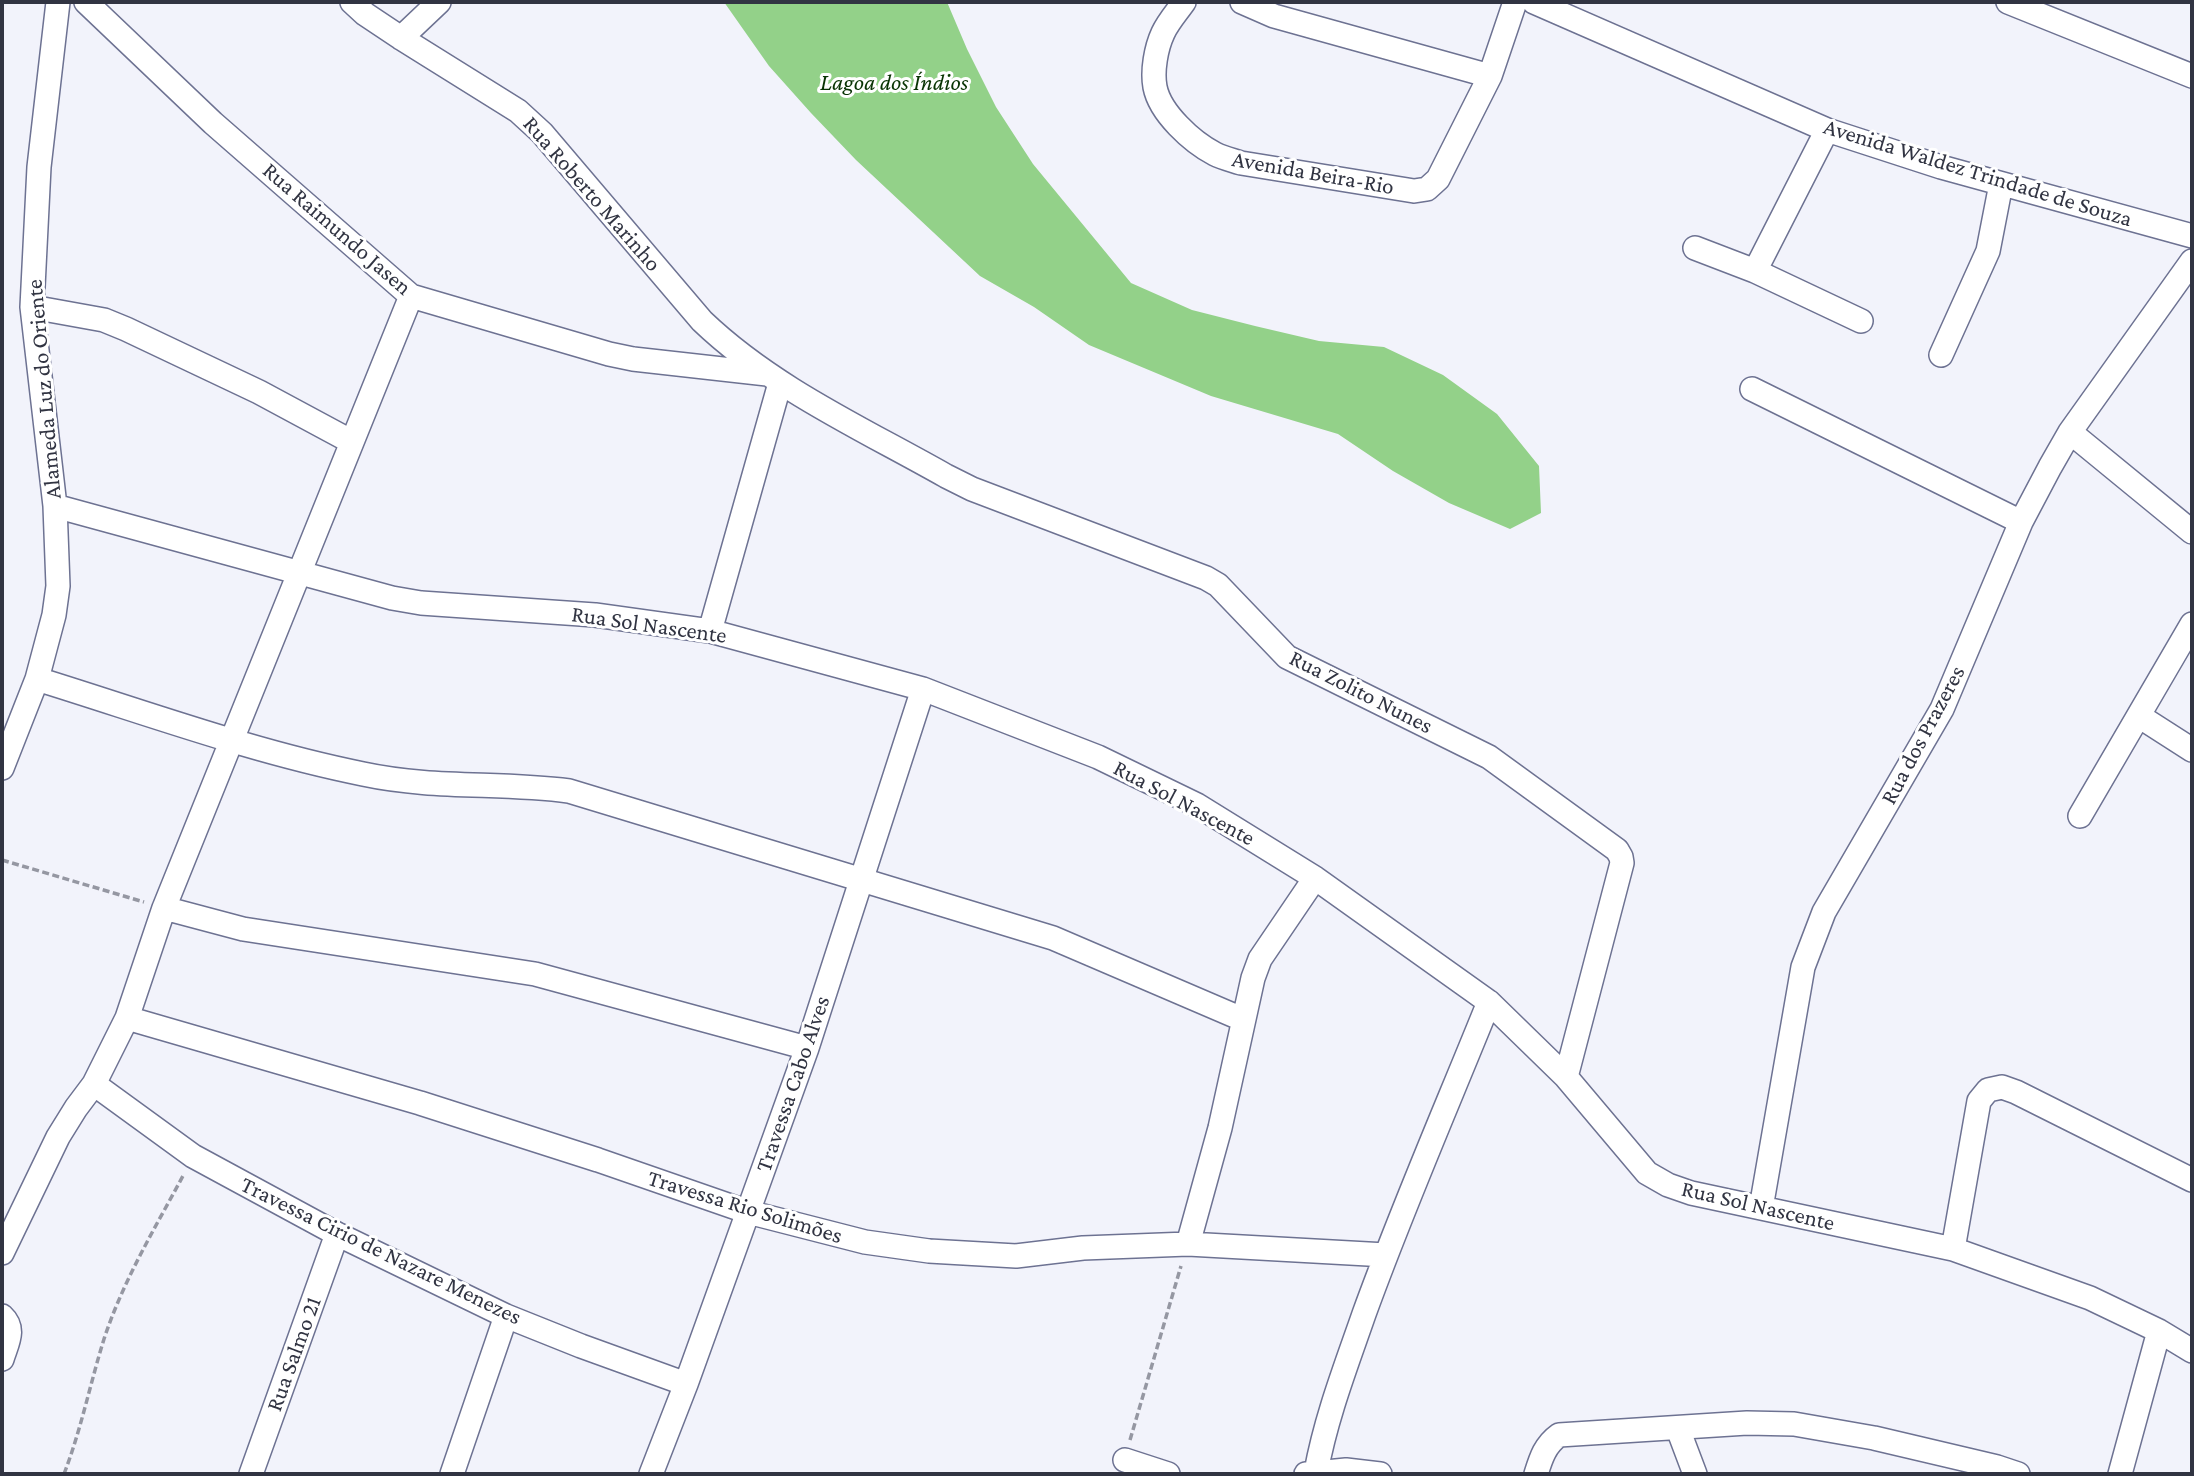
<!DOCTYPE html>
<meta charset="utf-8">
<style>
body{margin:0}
#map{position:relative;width:2194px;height:1476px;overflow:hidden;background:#f2f3fb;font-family:"Crimson Pro",serif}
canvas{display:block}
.frame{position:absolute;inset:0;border:4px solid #313442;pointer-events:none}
</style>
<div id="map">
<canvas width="2194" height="1476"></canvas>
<div class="frame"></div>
</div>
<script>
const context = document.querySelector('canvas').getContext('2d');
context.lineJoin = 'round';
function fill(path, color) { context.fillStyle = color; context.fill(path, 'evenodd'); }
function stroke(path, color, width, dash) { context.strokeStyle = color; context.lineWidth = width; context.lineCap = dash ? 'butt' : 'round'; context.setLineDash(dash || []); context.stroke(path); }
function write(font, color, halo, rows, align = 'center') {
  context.font = font + ' "Crimson Pro",serif'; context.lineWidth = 6; context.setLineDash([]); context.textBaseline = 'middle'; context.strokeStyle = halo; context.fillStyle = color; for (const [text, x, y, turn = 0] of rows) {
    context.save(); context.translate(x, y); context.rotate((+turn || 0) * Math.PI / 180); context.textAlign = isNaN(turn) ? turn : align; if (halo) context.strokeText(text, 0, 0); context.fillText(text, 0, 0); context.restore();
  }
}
const water = new Path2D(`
 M724 2H947L967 49 996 107 1033 164 1131 283 1192 310 1255 326 1319 341 1384 347 1443 375 1497 414 1539 466 1541 513 1510 529 1449 503 1393 471 1338 434 1211 396 1089 345 1034 307 980 276 856 160 811 113 769 66Z`);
const path = new Path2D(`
 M2 860 144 902
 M1130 1440 1181 1266
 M64 1474C81 1430 90 1384 104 1339 123 1281 155 1228 184 1174`);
const street = new Path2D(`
 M86 2 213 123 411 296 609 354 633 359 767 374
 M352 2 365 14 401 38 518 111 542 133 702 321C772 388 863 429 946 476L972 489 1206 578 1218 585 1287 657 1489 757 1617 850 1621 857 1622 863 1566 1077
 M1184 2C1177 12 1168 22 1163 33 1156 48 1152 71 1155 87 1160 113 1192 142 1215 154 1223 158 1232 160 1241 163L1414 191 1427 189 1438 179 1490 76 1515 2
 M1242 2 1274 16 1490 76
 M1534 2 1827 130 1941 167 2192 236
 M2008 2 2192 76
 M401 38 439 2
 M1695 248 1755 271 1861 321
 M1755 271 1827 130
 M32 307 104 320 126 329 259 392 352 442
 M1941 355 1988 251 2001 184
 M1752 389 2021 522
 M2070 432 2192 532
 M55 506 392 598 421 603 595 615 710 631 923 689 1098 757 1197 805 1315 878 1489 1002 1566 1077 1647 1173 1668 1185 1691 1193 1953 1249 2090 1298 2159 1331 2192 1351
 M710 631 780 383
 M37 679C144 712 253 752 363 774 433 789 500 782 569 791L1053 938 1242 1019
 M2139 716 2192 750
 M2 768 37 679 54 615 58 586 55 506 32 307 39 167 58 2
 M2080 816 2192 624
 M164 908 243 929 535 974 807 1048
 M127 1018 420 1103 598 1160 748 1212 865 1242 929 1251 1016 1256 1083 1248 1188 1244 1386 1255
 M94 1084 193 1156 337 1234 506 1316 581 1346 686 1384
 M1761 1208 1803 967 1824 912 1942 709 2021 522 2050 467 2070 432 2192 261
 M1188 1244 1220 1128 1253 978 1260 959 1315 878
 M1953 1249 1979 1101 1988 1090 2002 1087 2016 1092 2192 1180
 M2 1253 58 1137 76 1108 94 1084 127 1018 164 908 411 296
 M2 1316C16 1329 7 1343 2 1359
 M1678 1429 1695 1474
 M1125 1460 1168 1474
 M1316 1472C1326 1417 1346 1366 1364 1314 1402 1209 1447 1106 1489 1002
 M251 1474 337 1234
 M452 1474 506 1316
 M651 1474 686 1384 807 1048 923 689
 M1306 1474 1346 1470 1380 1474
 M1536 1474C1541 1458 1545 1445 1559 1435L1747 1423 1794 1424 1874 1438 1997 1467 2018 1474
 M2120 1474 2159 1331`);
const streetNames = [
 ["Avenida Beira-Rio",1313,173,10],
 ["Avenida Waldez Trindade de Souza",1978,173,17],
 ["Rua Roberto Marinho",592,194,49],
 ["Rua Raimundo Jasen",337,229,41],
 ["Alameda Luz do Oriente",44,389,-95],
 ["Rua Sol Nascente",649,625,8],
 ["Rua Zolito Nunes",1361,692,27],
 ["Rua dos Prazeres",1923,735,-62],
 ["Rua Sol Nascente",1184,803,28],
 ["Travessa Cabo Alves",793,1084,-71],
 ["Rua Sol Nascente",1758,1206,13],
 ["Travessa Rio Solimões",745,1207,17],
 ["Travessa Cirio de Nazare Menezes",381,1251,26],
 ["Rua Salmo 21",294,1354,-70]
];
const waterNames = [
 ["Lagoa dos Índios",894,83]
];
fill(water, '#93d189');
stroke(street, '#6d7292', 26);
stroke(path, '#9597a2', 3.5, [7, 3.5]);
stroke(street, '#fff', 23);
write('23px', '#313442', '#fff', streetNames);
write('italic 24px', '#083303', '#fff', waterNames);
</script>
